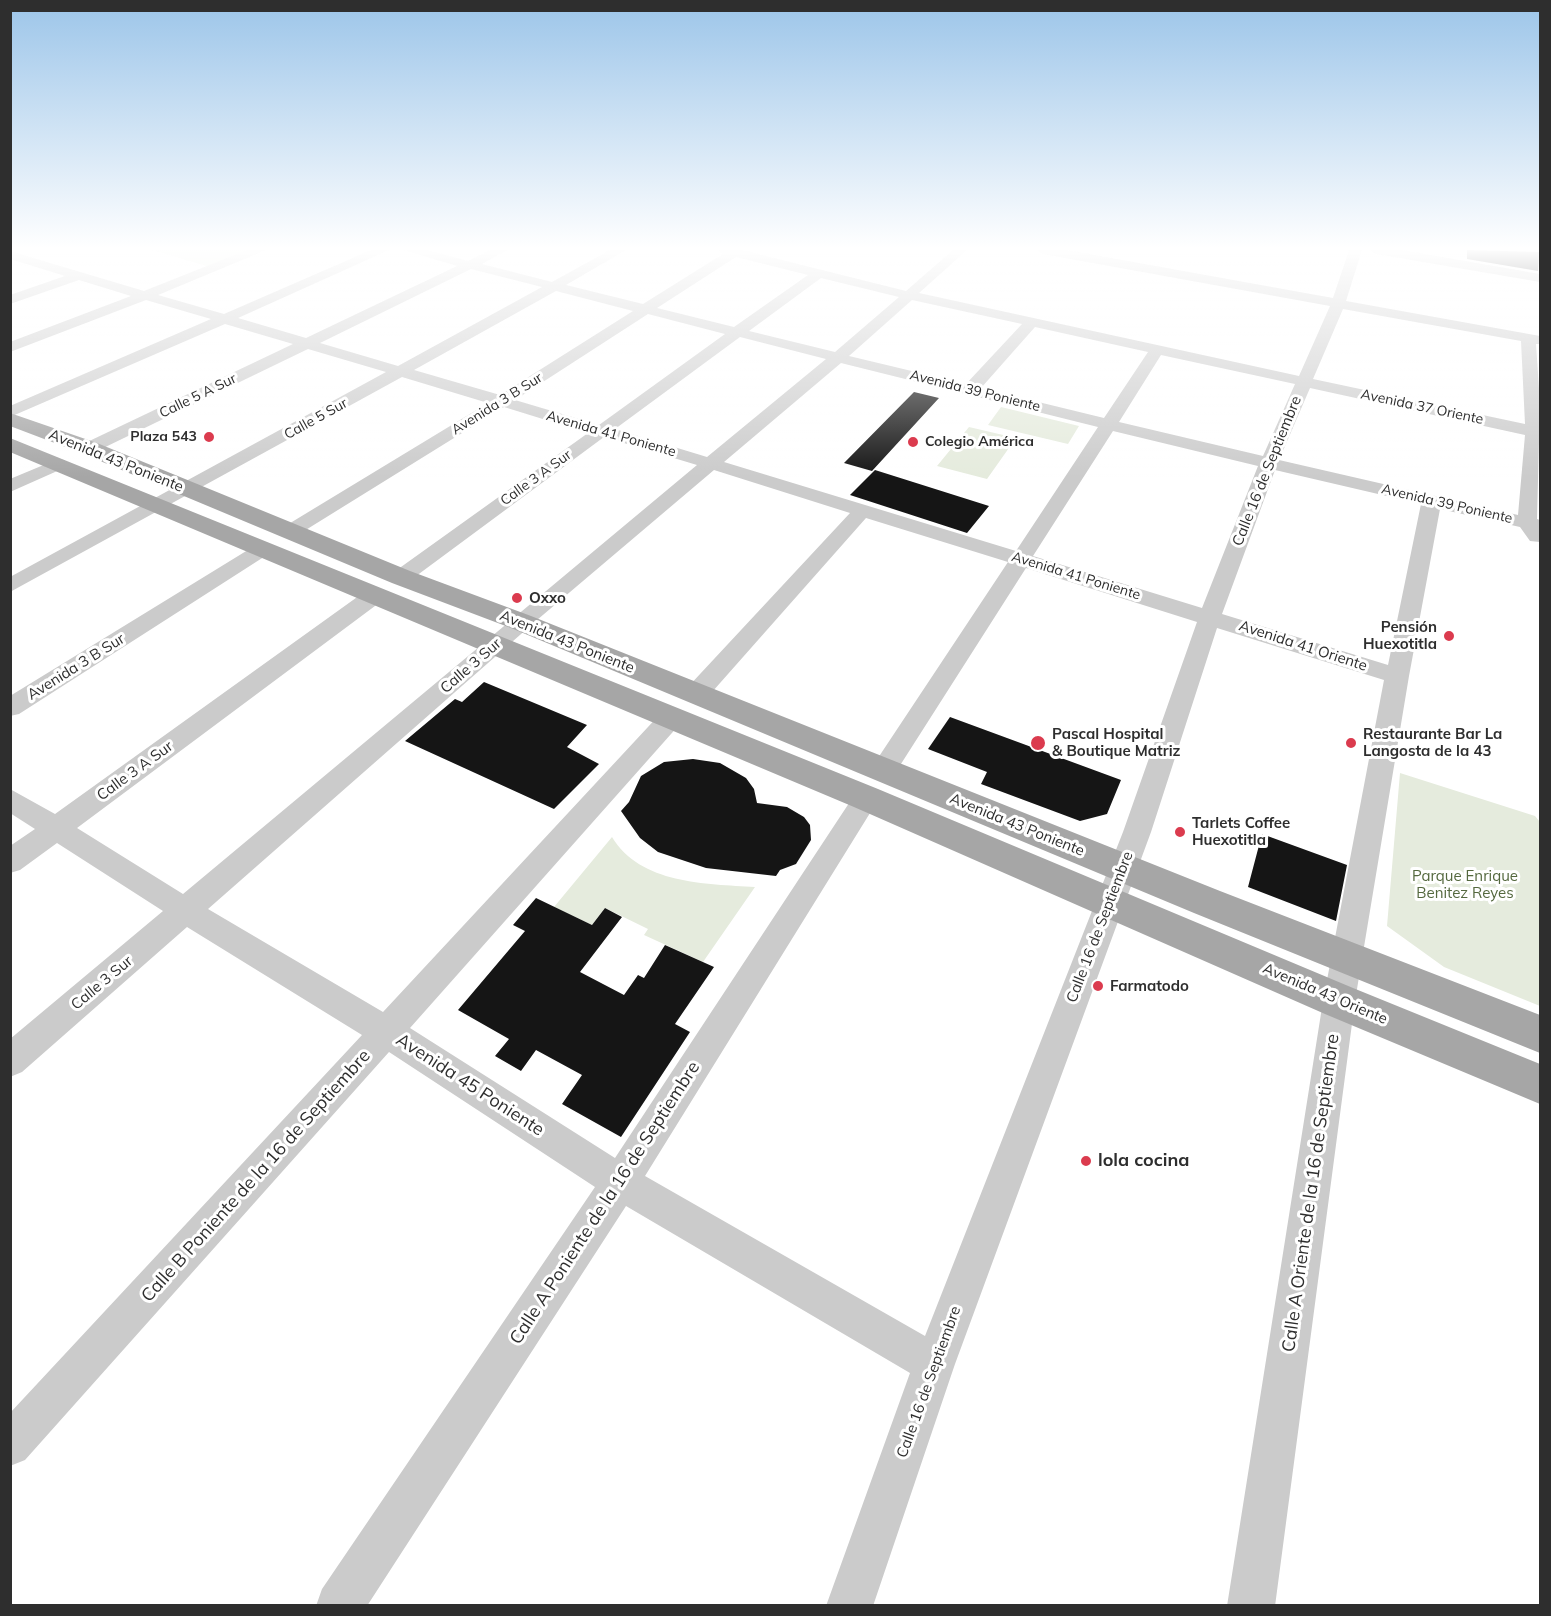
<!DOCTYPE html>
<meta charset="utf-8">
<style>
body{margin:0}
#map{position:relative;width:1551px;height:1616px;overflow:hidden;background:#fff;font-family:Mulish,sans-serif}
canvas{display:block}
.frame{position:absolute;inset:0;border:12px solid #2e2e2e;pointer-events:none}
</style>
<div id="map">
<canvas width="1551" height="1616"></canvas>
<div class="frame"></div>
</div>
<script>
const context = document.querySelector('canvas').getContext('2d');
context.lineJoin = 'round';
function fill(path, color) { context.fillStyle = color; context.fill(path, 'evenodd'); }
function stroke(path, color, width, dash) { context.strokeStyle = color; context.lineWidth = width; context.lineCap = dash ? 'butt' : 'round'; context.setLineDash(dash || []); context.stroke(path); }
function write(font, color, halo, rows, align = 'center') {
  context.font = font + ' Mulish,sans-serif'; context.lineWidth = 6; context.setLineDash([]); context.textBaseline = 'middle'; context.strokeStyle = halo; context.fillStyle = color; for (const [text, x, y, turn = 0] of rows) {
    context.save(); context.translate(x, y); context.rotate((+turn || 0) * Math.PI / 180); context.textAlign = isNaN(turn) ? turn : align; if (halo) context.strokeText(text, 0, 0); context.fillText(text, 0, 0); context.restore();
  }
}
const green = new Path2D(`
 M152 250H251L210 267Z
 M1001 407 1079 426 1068 444 988 425Z
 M969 427 1016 438 987 479 937 466Z
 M1400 773 1535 816 1540 822V1006L1444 967 1387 926Z
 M612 837C640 884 706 884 755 887L703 962 644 935 648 929 605 908 592 925 554 907Z`);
const building = new Path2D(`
 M1467 250 1539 252 1538 271 1467 259Z
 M914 392 939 398 872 471 844 463Z
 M875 470 989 506 967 533 850 495Z
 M484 682 587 725 567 747 599 764 554 809 405 741 455 699 462 702Z
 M950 717 1121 780 1107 814 1080 821 981 784 987 772 928 749Z
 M693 759 720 763 746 778 754 789 757 803 787 807 804 817 810 825 811 840 796 864 780 870 776 876 706 868 658 852 640 838 621 811 629 802 641 776 664 762Z
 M1262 834 1347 865 1336 921 1248 887Z
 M536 898 592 925 605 908 622 917 580 972 624 995 638 975 644 978 665 945 714 967 675 1024 690 1032 621 1137 562 1104 582 1075 536 1050 521 1071 495 1056 509 1039 458 1010 525 931 513 925Z`);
const minor = new Path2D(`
 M247 250H266L158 295 224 314 371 250H389L238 318 306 338 457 266 404 250H427L468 261 490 250H507L482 264 552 282 610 250H626L566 285 643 304 723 254 718 250H742L906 291 953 250H967L919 293 1299 376 1330 306 1043 254 1037 250H1067L1333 298 1349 250H1362L1346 301 1540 336V344H1536L1540 403 1537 519 1540 520V542L1530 541 1520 527 1440 509 1409 676 1355 1001 1275 1606H1227L1323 1001 1384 680 1217 628 1151 832 955 1364 873 1606H826L910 1373 626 1206 367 1606H316L322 1589 595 1187 389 1052 25 1460 10 1466V1413L362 1035 187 927 22 1072 10 1077V1039L163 911 57 843 20 870 10 873V846L35 829 10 813V789L55 814 367 590H383L386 595 383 600 77 828 183 894 697 465 604 437 408 582H394L390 577 394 572 588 433 504 407 296 536H282L279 532 282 528 488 403 402 377 10 592V577L386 372 308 349 95 452H83L80 448 83 444 293 344 225 324 10 417V406L211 319 146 300 10 352V342L131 296 79 280 10 304V295L65 276 10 259V251L144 291ZM736 257 808 275 734 327 657 308ZM471 269 542 287 398 366 320 343ZM821 278 899 297 835 352 749 331ZM556 291 633 311 500 395 414 370ZM912 300 1022 324 966 384 849 356ZM1343 309 1521 341 1525 424 1313 379ZM648 314 725 334 599 425 515 400ZM1035 327 1148 352 1104 418 981 388ZM740 337 826 359 707 457 615 429ZM1161 355 1295 384 1263 456 1119 422ZM841 363 1098 427 1016 551 724 462ZM1310 388 1525 435 1518 515 1279 460ZM1113 431 1258 466 1202 608 1033 556ZM714 470 850 513 687 688 684 694 687 700 696 702 705 700 866 518 1008 562 874 764 870 771 874 778 883 781 892 778 1026 568 1197 622 1123 832 925 1336 645 1176 875 805 879 798 875 791 866 788 857 791 615 1158 410 1028 679 725 682 719 679 713 670 710 661 713 383 1012 208 909 537 620ZM1275 470 1421 504 1388 665 1222 614Z
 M1370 250H1402L1540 274V282L1376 254Z
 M58 459 64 460 67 464 64 468 10 492V479Z
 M263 543 270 545 273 549 270 553 19 714 10 716V696L256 545Z`);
const major = new Path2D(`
 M10 413 97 443 410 571 531 616 1220 891 1540 1015V1053L1194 913 511 628 392 583 81 453 10 426Z
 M10 438 878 789 1353 988 1540 1064V1104L1325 1014 854 807 10 452Z`);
const markers = [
 [209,437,6,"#db3b4e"],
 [913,442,6,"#db3b4e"],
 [517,598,6,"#db3b4e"],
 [1449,636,6,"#db3b4e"],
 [1038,743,8,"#db3b4e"],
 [1351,743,6,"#db3b4e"],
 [1180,832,6,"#db3b4e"],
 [1098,986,6,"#db3b4e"],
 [1086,1161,6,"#db3b4e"]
];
const farStreetnames = [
 ["Avenida 39 Poniente",975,391,14],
 ["Calle 5 A Sur",198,396,-26],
 ["Avenida 3 B Sur",497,404,-32],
 ["Avenida 37 Oriente",1422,407,12],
 ["Calle 5 Sur",316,419,-29],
 ["Avenida 41 Poniente",611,434,16],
 ["Calle 3 A Sur",536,478,-36],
 ["Avenida 39 Poniente",1447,504,13],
 ["Avenida 41 Poniente",1076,576,17]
];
const farPoinames = [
 ["Plaza 543",197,437],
 ["Colegio América",925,442,"left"]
];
const streetNames = [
 ["Avenida 43 Poniente",116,461,22],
 ["Calle 16 de Septiembre",1267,471,-68],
 ["Avenida 43 Poniente",567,642,22],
 ["Avenida 41 Oriente",1303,646,18],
 ["Calle 3 Sur",471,666,-41],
 ["Avenida 3 B Sur",76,667,-32],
 ["Calle 3 A Sur",135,771,-36],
 ["Avenida 43 Poniente",1017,825,22],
 ["Calle 16 de Septiembre",1100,927,-69],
 ["Calle 3 Sur",102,983,-40],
 ["Avenida 43 Oriente",1325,994,23],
 ["Calle 16 de Septiembre",929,1382,-70]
];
const poiNames = [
 ["Oxxo",529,598],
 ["Pensión",1437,627,"right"],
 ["Huexotitla",1437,644,"right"],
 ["Pascal Hospital",1052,734],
 ["& Boutique Matriz",1052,751],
 ["Restaurante Bar La",1363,734],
 ["Langosta de la 43",1363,751],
 ["Tarlets Coffee",1192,823],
 ["Huexotitla",1192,840],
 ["Farmatodo",1110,986]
];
const parkNames = [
 ["Parque Enrique",1465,876],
 ["Benitez Reyes",1465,893]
];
const nearStreetnames = [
 ["Avenida 45 Poniente",470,1085,33],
 ["Calle B Poniente de la 16 de Septiembre",256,1176,-48],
 ["Calle A Oriente de la 16 de Septiembre",1311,1193,-82],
 ["Calle A Poniente de la 16 de Septiembre",605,1203,-57]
];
const nearPoinames = [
 ["lola cocina",1098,1161]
];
fill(green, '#e5ebdd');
fill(building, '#151515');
fill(minor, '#cbcbcb');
fill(major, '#a6a6a6');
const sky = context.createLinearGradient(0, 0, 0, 477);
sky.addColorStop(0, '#9cc5e9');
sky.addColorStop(0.52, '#fff');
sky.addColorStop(1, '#ffffff00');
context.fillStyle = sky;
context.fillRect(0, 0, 1551, 477);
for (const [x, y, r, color] of markers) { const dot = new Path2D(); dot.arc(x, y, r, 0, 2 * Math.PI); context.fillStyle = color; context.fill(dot); stroke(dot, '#fff', 2); }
write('14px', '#2e2e2e', '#fff', farStreetnames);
write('bold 14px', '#2e2e2e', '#fff', farPoinames, 'right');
write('15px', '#2e2e2e', '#fff', streetNames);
write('bold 15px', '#2e2e2e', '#fff', poiNames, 'left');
write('15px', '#54683e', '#fff', parkNames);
write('18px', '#2e2e2e', '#fff', nearStreetnames);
write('bold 18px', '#2e2e2e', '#fff', nearPoinames, 'left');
</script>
